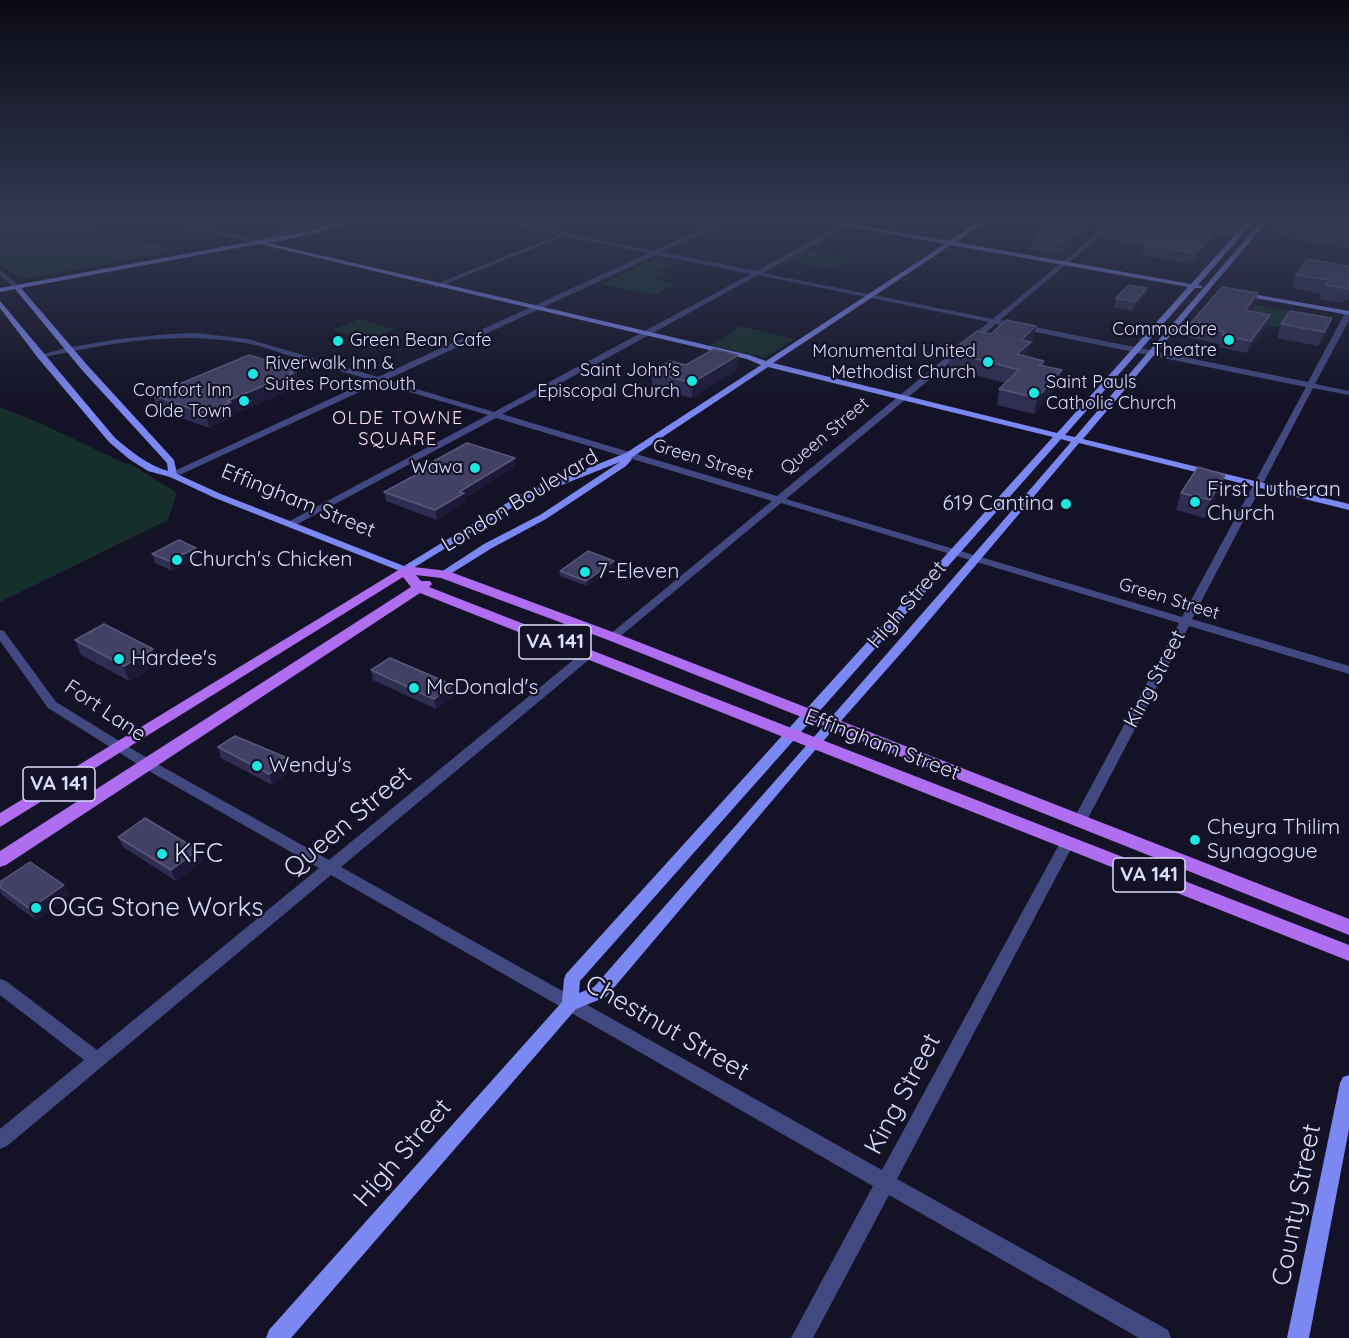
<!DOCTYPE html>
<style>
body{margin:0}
canvas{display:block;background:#131226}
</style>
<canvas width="1349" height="1338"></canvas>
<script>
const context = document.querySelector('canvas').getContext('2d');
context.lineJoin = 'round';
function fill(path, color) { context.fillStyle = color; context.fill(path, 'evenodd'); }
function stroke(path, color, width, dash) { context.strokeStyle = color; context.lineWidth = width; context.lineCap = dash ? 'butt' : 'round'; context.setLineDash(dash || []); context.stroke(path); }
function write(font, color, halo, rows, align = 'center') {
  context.font = font + ' Quicksand,sans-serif'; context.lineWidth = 4.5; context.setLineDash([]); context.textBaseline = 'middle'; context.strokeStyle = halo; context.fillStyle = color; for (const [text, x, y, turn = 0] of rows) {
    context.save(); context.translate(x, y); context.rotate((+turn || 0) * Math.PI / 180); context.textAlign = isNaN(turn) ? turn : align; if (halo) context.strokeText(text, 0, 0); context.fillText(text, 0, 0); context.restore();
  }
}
const green = new Path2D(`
 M0 220 25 226 48 222 118 235 179 251 22 279 0 264Z
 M807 249 852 258 833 269 787 260Z
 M656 258 677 262 659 271 669 274 657 280 676 284 654 295 601 284Z
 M1256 305 1330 318 1281 328 1243 321Z
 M360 319 394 329 368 340 333 330Z
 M741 326 794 339 765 358 710 345Z
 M0 407 40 423 126 464 129 463 177 493 168 520 0 602Z`);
const street = new Path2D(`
 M156 219H168L256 240 324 219H335L257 244Z
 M486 219H500L654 251 722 219H731L661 252 756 271 852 219H860L763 273 993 319 1114 219H1121L1000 320 1308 382 1345 313 1349 311V320L1315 384 1349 391V395L1313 388 1192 619 1349 666V674L1189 626 1086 822 1084 826H1074L1072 822 1179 623 781 503 617 639 613 640 607 637 609 635 772 501 496 418 292 527 288 526V522L488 415 379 383 173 478 170 477V473L371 380C344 372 316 364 288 355 274 351 259 345 245 343 176 331 108 343 41 358L37 356 66 348 118 339 170 334 196 333 248 339 378 377 649 253 564 236 438 287H434V285L558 235ZM656 255 751 274 583 364V368H589L758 275 989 322 777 496 502 414 583 371V367H577L494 412 386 380ZM996 324 1306 387 1182 617 786 499Z
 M1199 227 1239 232 1242 234 1239 236 1197 230Z
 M0 270 19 286V288H15L0 275Z
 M0 630 4 631 56 702 152 761 329 860 583 652H591L593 655 591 658 341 867 882 1170 1062 839 1067 838 1072 839 1074 843 897 1179 1168 1330 1171 1338H1139L889 1195 813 1338H791L873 1186 331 875 7 1146 0 1149V1129L84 1060 0 995V979L6 981 97 1050 319 868 142 767 48 708 0 641Z`);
const secondary = new Path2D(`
 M351 219H362L310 235 268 243 749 355 766 361 945 244 808 219H823L949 241 982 219H990L956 242 1191 284 1249 219H1256L1198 285 1202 286V288H1195L1065 435 1075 437 1263 219H1269L1083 439 1349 504V510L1079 443 910 643 810 756 606 997 576 1009 291 1338H266L269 1330 562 1002 564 979 566 974 1053 437 768 367 631 458 632 459 626 466 546 519 492 548 447 576H439L438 574 484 544 540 515 620 462 526 499 405 573 215 498 170 477 148 471 129 459 109 442 38 358 0 308V301L115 438C132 452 147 465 168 471L167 463 82 370 15 289 0 292V288L309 231ZM259 244 747 359 761 365 626 453 520 495 404 566 221 494 177 474 174 460 88 366 21 288ZM951 245 1188 287 1057 433 773 363ZM1061 439 1071 442C914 625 753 805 594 987L579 993 580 981Z
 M1241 292 1349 311V315L1239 295V293Z
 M1349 1075V1129L1309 1338H1287L1340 1083 1343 1077Z`);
const primary = new Path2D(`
 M405 566 448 571 618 634 1349 919V935L608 640 441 578 416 575 421 581H430L432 584 429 587 1349 945V961L420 593 6 865 0 867V851L411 587 403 577 0 827V813Z`);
const wall = new Path2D(`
 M1116 219H1227L1219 228 1215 227 1209 247 1193 264 1141 255 1144 246 1103 239 1105 228Z
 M1273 219H1349V248L1291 239 1270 232Z
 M1033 237 1080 241 1062 255 1030 250Z
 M1349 266V300L1345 299 1343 303 1320 299 1322 294 1292 288 1296 275Z
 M1147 288 1145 297 1132 311 1114 307 1116 298Z
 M1254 304 1249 311 1270 315 1267 326 1247 353 1219 347 1220 344 1186 337 1189 325Z
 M1332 318 1326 333 1318 346 1277 338 1281 324Z
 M1036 326 1033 341 1030 344 1028 357 1044 361 1043 366 1062 370 1059 385 1034 414 997 405 999 389 1006 383 948 368 950 352 991 334Z
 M686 365 737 370 692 398 652 387V372Z
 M296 369 299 383 296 384 297 387 234 414V417L209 428 157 409 153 395Z
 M434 461 515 467 464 498 465 502 437 520 386 501 384 492 434 464Z
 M1220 492 1205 518 1176 510 1181 493Z
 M152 554 198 557 172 571 155 563Z
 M614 566 587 586 560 576V571Z
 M75 640 158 664 129 681 81 655Z
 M371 670 453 685 455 695 436 709 373 680Z
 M218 747 285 757 287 768H286L287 773 272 785 221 758Z
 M118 837 202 861 176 881 123 847Z
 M0 882 69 896 36 920 2 895 0 891Z`);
const shadedWall = new Path2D(`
 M1221 219H1227L1219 228Z
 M1216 224 1209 247 1193 264 1196 253 1207 235Z
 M1083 229 1080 241 1062 255 1064 242Z
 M1147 288 1145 297 1132 311 1135 302Z
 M1258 293 1254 304 1241 321 1245 310Z
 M1270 315 1267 326 1247 353 1251 341Z
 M1332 318 1326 333 1318 346 1324 332Z
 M1036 326 1033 341 1030 344 1028 357 1015 369 1021 340Z
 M738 355 737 370 692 398V383Z
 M296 369 299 383 296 384 297 387 234 414V417L209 428 206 414 227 401Z
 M1062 370 1059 385 1034 414 1037 398Z
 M515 458V467L464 498 465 502 437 520 435 510 459 492Z
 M1225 475 1220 492 1205 518 1210 500Z
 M196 548 198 557 172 571 169 561Z
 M614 561V566L587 586 586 581Z
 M153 649 158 664 129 681 124 666Z
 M453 685 455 695 436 709 434 699Z
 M285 757 287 768H286L287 773 272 785 269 774 280 760Z
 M198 850 202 861 176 881 171 870Z
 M64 885 69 896 36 920 30 909Z`);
const building = new Path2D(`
 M1116 219H1188L1216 224 1207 235 1212 236 1196 253 1144 245 1153 236 1105 228Z
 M1276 219H1349V233L1295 225Z
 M1051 223 1083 229 1064 242 1033 237Z
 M1307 259 1349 266V287L1348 289 1325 285 1328 280 1296 275Z
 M1129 285 1147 288 1135 302 1116 298Z
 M1222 287 1258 293 1245 310 1270 315 1251 341 1222 335 1225 332 1189 325Z
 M1290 311 1332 318 1324 332 1281 324Z
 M1006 320 1036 326 1021 340 1031 342 1017 354 1044 361 1039 365 1062 370 1037 398 999 389 1019 370 950 352 977 331 991 334Z
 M714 349 738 355 692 383 652 372 670 361 686 365Z
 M249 355 296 369 290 372 294 373 227 401 231 402 206 414 153 395Z
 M467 443 515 458 459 492 464 493 435 510 384 492 438 463 434 461Z
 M1198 467 1225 475 1210 500 1181 493Z
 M179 540 196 548 169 561 152 554Z
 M588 551 614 561 586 581 560 571Z
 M104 624 153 649 124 666 75 640Z
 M390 658 453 685 434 699 371 670Z
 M235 736 285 757 280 760 285 763 269 774 218 747Z
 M145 818 198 850 171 870 118 837Z
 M30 862 64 885 30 909 0 887V882Z`);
const markers = [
 [1229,340,6,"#1ce6e1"],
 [338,341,6,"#1ce6e1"],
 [988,362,6,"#1ce6e1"],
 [253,374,6,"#1ce6e1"],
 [692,381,6,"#1ce6e1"],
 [1034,393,6,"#1ce6e1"],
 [244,401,6,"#1ce6e1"],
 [475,468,6,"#1ce6e1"],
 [1195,502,6,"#1ce6e1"],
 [1066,504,6,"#1ce6e1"],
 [177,560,6,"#1ce6e1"],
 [585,572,6,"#1ce6e1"],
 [119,659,6,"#1ce6e1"],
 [414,688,6,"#1ce6e1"],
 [257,766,6,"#1ce6e1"],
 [1195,840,6,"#1ce6e1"],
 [162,854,6,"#1ce6e1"],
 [36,908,6,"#1ce6e1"]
];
const farPoinames = [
 ["Commodore",1217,330],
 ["Theatre",1217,351],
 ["Green Bean Cafe",350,341,"left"],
 ["Monumental United",976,352],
 ["Methodist Church",976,373],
 ["Riverwalk Inn &",265,364,"left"],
 ["Suites Portsmouth",265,385,"left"],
 ["Saint John's",680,371],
 ["Episcopal Church",680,392],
 ["Saint Pauls",1046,383,"left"],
 ["Catholic Church",1046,404,"left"],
 ["Comfort Inn",232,391],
 ["Olde Town",232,412],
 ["Wawa",463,468]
];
const farNeighbourhoodnames = [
 ["OLDE TOWNE",398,419],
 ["SQUARE",398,440]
];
const farStreetnames = [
 ["Queen Street",825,436,-40],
 ["Green Street",703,460,17],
 ["Green Street",1169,599,17]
];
const shields = [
 [555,642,72],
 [59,784,72],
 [1149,875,72]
];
const shieldNames = [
 ["VA 141",555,642],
 ["VA 141",59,784],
 ["VA 141",1149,875]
];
const poiNames = [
 ["First Lutheran",1207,490],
 ["Church",1207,514],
 ["619 Cantina",1054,504,"right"],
 ["Church's Chicken",189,560],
 ["7-Eleven",597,572],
 ["Hardee's",131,659],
 ["McDonald's",426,688],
 ["Wendy's",269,766],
 ["Cheyra Thilim",1207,828],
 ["Synagogue",1207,852]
];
const streetNames = [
 ["Effingham Street",298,501,22],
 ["London Boulevard",520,501,-31],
 ["High Street",907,605,-49],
 ["King Street",1155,679,-62],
 ["Fort Lane",105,711,34],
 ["Effingham Street",882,745,21]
];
const nearStreetnames = [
 ["Queen Street",348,822,-40],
 ["Chestnut Street",667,1028,30],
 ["King Street",903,1094,-62],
 ["High Street",403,1153,-49],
 ["County Street",1297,1205,-79]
];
const nearPoinames = [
 ["KFC",174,854],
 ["OGG Stone Works",48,908]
];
fill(green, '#162f2b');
fill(street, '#424880');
fill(secondary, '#7c88f1');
fill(primary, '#af6eef');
fill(wall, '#302d52');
fill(shadedWall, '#1d1a39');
fill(building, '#424064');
stroke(building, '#5a587c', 1.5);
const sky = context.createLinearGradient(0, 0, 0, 407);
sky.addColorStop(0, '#0a0a15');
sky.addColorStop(0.54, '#333952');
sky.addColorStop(1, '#33395200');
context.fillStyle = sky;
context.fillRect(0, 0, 1349, 407);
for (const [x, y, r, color] of markers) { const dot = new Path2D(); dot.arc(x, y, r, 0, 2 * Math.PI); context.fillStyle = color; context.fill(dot); stroke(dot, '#131226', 2); }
write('18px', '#dbdbfb', '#131226', farPoinames, 'right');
context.letterSpacing = '1.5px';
write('18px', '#fbddf4', '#131226', farNeighbourhoodnames);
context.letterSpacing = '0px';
write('18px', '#dbdbfb', '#131226', farStreetnames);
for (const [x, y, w] of shields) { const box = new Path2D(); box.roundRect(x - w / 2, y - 17, w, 34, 4.5); context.fillStyle = '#131226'; context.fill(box); stroke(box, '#dbdbfb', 1.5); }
write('bold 20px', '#dbdbfb', null, shieldNames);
write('21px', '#dbdbfb', '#131226', poiNames, 'left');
write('21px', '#dbdbfb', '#131226', streetNames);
write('26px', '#dbdbfb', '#131226', nearStreetnames);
write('26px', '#dbdbfb', '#131226', nearPoinames, 'left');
</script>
